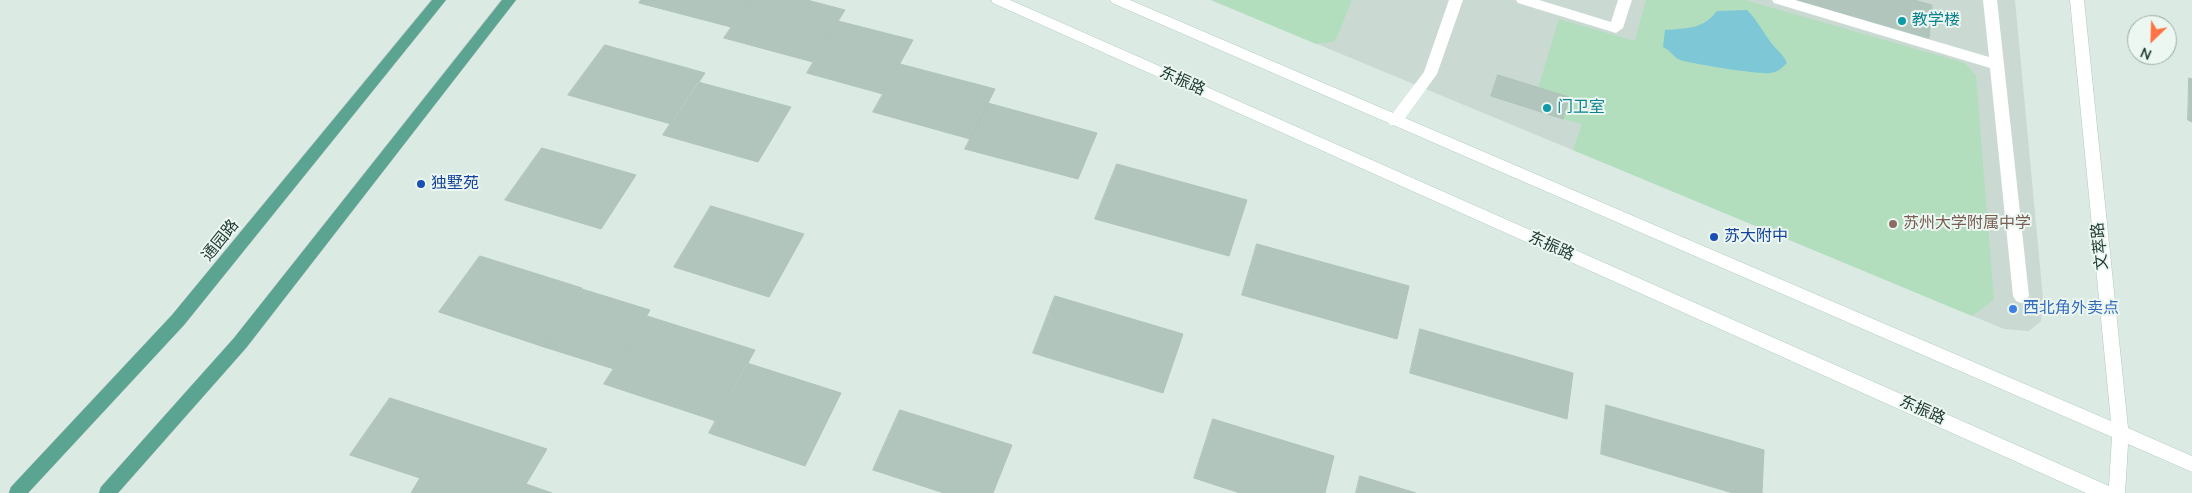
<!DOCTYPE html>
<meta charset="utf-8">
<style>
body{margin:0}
#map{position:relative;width:2192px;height:493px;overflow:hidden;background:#dceae4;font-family:"Nunito Sans",sans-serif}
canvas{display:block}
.north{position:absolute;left:2127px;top:15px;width:50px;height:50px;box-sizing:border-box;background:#ecf7f1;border:1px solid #99aba5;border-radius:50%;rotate:204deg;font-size:14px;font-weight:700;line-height:20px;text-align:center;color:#1d3a32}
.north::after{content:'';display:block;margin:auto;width:18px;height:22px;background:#ff7445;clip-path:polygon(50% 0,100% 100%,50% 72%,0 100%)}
</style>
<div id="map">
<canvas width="2192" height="493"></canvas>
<div class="north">N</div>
</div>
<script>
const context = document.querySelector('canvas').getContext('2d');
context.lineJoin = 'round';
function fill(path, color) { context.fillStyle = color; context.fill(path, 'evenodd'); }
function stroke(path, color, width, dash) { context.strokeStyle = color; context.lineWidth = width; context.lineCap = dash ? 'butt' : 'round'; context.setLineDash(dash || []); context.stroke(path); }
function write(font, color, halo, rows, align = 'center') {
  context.font = font + ' "Nunito Sans","Noto Sans SC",sans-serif'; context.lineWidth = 4; context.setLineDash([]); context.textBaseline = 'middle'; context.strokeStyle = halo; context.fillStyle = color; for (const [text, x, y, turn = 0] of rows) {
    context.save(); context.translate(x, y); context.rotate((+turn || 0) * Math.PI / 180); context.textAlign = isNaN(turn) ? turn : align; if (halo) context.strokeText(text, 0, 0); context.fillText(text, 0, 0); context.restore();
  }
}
const built = new Path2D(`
 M1211 0H2015L2043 298 2041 321 2029 331 2004 329Z`);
const green = new Path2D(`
 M1211 0H1352L1337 37 1333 42 1316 44Z
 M1646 0H1745L1965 63 1976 76 1994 300 1972 316 1573 150 1582 124 1563 119 1538 88 1559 19 1635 41Z`);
const water = new Path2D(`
 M1747 10C1757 20 1763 32 1772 44 1778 51 1783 54 1787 63 1782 68 1778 72 1770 73 1762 75 1685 63 1678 59 1672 55 1670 50 1663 47L1665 30C1687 28 1702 30 1717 11Z`);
const building = new Path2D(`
 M641 0H750L731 27 639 3Z
 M750 0H807L845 10 813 62 724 38Z
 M1798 0H1914L1932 5 1929 38Z
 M838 21 913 40 883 94 807 73Z
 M605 45 705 73 671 124 568 95Z
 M900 64 995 89 970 139 873 112Z
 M1498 75 1569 97 1563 119 1491 96Z
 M2189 78 2192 79V122L2188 120Z
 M698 82 791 107 758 162 663 135Z
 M988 103 1097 133 1078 179 965 149Z
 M542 148 636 175 601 229 505 200Z
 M1117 164 1247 200 1229 256 1095 219Z
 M711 206 804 234 769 297 674 267Z
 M1257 244 1409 286 1397 339 1242 295Z
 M480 256 582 288 544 347 439 312Z
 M582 289 650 310 614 369 544 347Z
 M1055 296 1183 334 1163 393 1033 353Z
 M647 316 755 350 716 421 604 384Z
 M1420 329 1573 373 1567 419 1410 373Z
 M747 363 841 393 805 466 709 433Z
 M390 398 547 449 526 484 552 493H411L420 478 350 455Z
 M1606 405 1764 450 1762 493H1733L1601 454Z
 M900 410 1012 445 993 493H944L873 470Z
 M1213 419 1334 456 1325 493H1240L1194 478Z
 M1360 476 1416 493H1356Z`);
const service = new Path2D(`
 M1449 0H1463L1437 74 1400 125H1390L1388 121 1390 117 1424 72Z
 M1516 0H1539L1611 22 1618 0H1632L1623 28 1616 33 1518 3Z
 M1772 0H1795L1989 57 1983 0H1997L2029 296 2026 301 2021 303 2016 301 2013 296 1990 68 1774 3Z`);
const secondary = new Path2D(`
 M991 0H1010L2109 486 2112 437 1112 3 1110 0H1130L2111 421 2070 0H2084L2128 428 2192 456V472L2128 444 2125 493H2086L993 3Z`);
const primary = new Path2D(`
 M432 0H446L184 325 28 493H9L11 487 172 315Z
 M502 0H516L246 348 118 493H99L101 487 234 338Z`);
const markers = [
 [1902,21,5,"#0f9aa8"],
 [1547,108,5,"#0f9aa8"],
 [421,184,5,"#1a4fb4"],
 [1893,224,5,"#8d6e63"],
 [1714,237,5,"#1a4fb4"],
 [2013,309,5,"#3f7fe0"]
];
const cultureNames = [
 ["教学楼",1912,21],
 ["门卫室",1557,108]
];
const streetNames = [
 ["东振路",1182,82,24],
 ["通园路",221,241,-51],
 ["文萃路",2101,246,-96],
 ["东振路",1551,247,24],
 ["东振路",1922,411,24]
];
const transitNames = [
 ["独墅苑",431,184],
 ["苏大附中",1724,237]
];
const educationNames = [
 ["苏州大学附属中学",1903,224]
];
const shopNames = [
 ["西北角外卖点",2023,309]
];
fill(built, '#cadad3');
fill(green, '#b2debe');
fill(water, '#7dc7d6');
fill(building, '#b1c5bd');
stroke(building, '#aec4bb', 1);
stroke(secondary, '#aecbc0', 1);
stroke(primary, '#bbc4c2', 1);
fill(service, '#fff');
fill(secondary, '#fff');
fill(primary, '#5ca492');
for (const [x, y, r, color] of markers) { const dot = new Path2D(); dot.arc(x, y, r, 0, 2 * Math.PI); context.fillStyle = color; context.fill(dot); stroke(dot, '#ecf7f1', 2); }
write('16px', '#0d838f', '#ecf7f1', cultureNames, 'left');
write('16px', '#1d3a32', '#ecf7f1', streetNames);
write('16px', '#164399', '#ecf7f1', transitNames, 'left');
write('16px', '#785e54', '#ecf7f1', educationNames, 'left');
write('16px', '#366cbe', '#ecf7f1', shopNames, 'left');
</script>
